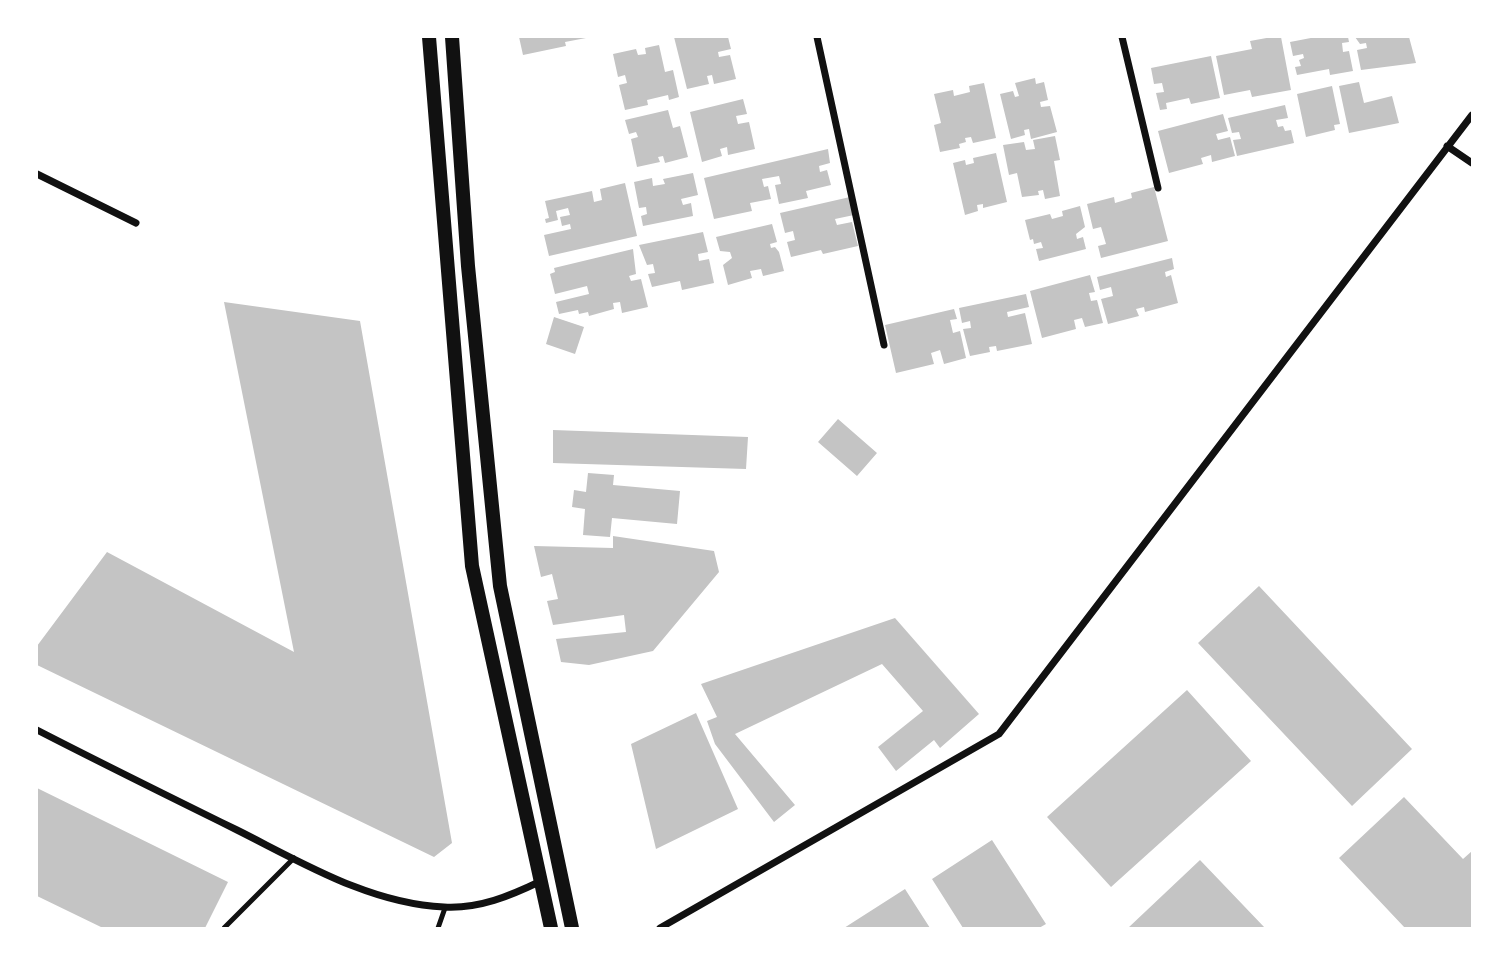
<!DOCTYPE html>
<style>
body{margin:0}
#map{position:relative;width:1509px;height:965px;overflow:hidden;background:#fff;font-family:Rubik,sans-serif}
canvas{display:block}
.frame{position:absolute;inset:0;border:38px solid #fff;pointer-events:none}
</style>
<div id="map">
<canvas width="1509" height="965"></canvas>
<div class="frame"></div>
</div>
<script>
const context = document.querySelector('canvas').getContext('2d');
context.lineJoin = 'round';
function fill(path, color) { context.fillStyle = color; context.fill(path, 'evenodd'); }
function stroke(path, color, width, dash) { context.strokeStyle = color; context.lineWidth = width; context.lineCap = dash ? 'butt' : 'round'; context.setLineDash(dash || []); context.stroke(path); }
const building = new Path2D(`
 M519 37H586V38L565 42 566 46 523 55Z
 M674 37H728L731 49 718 52 719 57 730 55 736 79 714 84 712 75 707 76 709 84 687 89Z
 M1272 37H1281L1291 90 1252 97 1250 90 1224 95 1216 56 1252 49 1250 41Z
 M1316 37H1348L1349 42 1342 43 1343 52 1349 51 1353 71 1330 75 1329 69 1297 75 1295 67 1301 66 1299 60 1304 58 1303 54 1293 56 1290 42Z
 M1355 37H1409L1416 63 1361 70 1357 50 1367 48 1366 43 1360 44Z
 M659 45 665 72 673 70 679 97 669 100 668 95 647 100 648 105 625 110 619 85 627 83 625 75 618 77 613 54 636 49 638 55 646 54 645 48Z
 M1211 56 1220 98 1191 104 1189 98 1166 103 1167 109 1160 110 1156 93 1164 92 1162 83 1154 84 1151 68Z
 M1035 78 1036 84 1044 82 1048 100 1040 102 1041 107 1050 106 1057 132 1031 139 1029 129 1024 130 1025 135 1011 139 1000 94 1013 91 1015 97 1019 96 1015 83Z
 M1359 82 1364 103 1392 96 1399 123 1349 133 1339 86Z
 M984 83 996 138 973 143 971 137 965 138 966 142 959 144 960 148 940 152 934 125 941 123 934 94 953 90 954 96 970 92 969 86Z
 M1332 86 1340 124 1334 125 1335 130 1306 137 1297 94Z
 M743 99 747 114 736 116 738 124 749 122 755 149 728 155 727 147 720 149 722 156 702 162 690 112Z
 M1285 105 1288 118 1276 120 1278 127 1283 126 1285 131 1291 130 1294 143 1237 156 1233 140 1241 139 1239 132 1232 133 1228 118Z
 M668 110 673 128 680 126 688 157 665 163 663 156 658 157 660 162 637 167 631 139 638 137 636 132 629 134 625 120Z
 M1223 114 1228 131 1216 134 1218 140 1230 137 1235 156 1212 162 1211 155 1201 158 1203 164 1169 173 1158 131Z
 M1055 136 1060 160 1054 161 1060 196 1045 199 1043 190 1038 191 1039 195 1022 197 1017 173 1009 175 1003 145 1024 142 1026 150 1035 149 1033 140Z
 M828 149 830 163 819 166 820 172 827 170 831 185 806 191 808 198 779 204 775 185 781 184 779 176 762 179 764 187 768 186 771 199 750 203 752 211 714 219 704 178Z
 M996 153 1007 202 983 208V204L977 205 978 211 965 215 953 163 965 160 966 165 974 163 973 158Z
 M693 173 698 195 681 199 683 205 691 203 693 216 643 226 641 216 647 214 646 207 639 208 634 182 652 178 653 186 665 184 663 179Z
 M625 183 637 236 549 256 544 235 571 229 570 224 562 226 560 217 570 215 568 208 556 211 558 220 546 223 545 219 549 218 545 201 592 191 594 202 602 200 600 189Z
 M1154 187 1168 241 1101 258 1098 246 1106 244 1101 227 1093 229 1087 204 1114 197 1115 203 1132 198 1131 193Z
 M850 197 854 215 835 219 837 225 852 222 858 246 823 254 821 250 791 257 787 242 795 240 793 231 785 233 780 213Z
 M1080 206 1085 227 1076 234 1077 239 1083 237 1086 249 1039 261 1036 249 1043 248 1041 242 1034 244 1033 239 1030 240 1025 220 1050 214 1052 219 1063 216 1062 211Z
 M772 224 777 242 770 244 771 248 775 247 779 252 784 271 763 276 761 269 750 271 752 278 728 285 723 265 732 258 730 252 720 251 716 237Z
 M703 232 708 252 698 254 699 261 709 259 714 283 682 290 680 281 652 287 648 274 655 273 653 264 647 265 639 245Z
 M633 249 636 274 629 276 631 281 641 279 648 307 622 313 620 302 613 303 614 309 589 316 588 312 579 314 578 310 559 314 556 302 589 294 587 286 555 294 550 274 555 272 554 268Z
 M1172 258 1174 269 1165 272 1166 277 1171 275 1178 303 1145 312 1144 307 1136 309 1139 316 1108 324 1101 299 1113 296 1111 287 1100 290 1097 277Z
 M1090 275 1095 292 1089 293 1091 301 1097 300 1103 323 1085 327 1082 318 1074 320 1076 329 1042 338 1030 291Z
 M1026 294 1029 307 1007 312 1008 317 1025 313 1032 344 997 351 996 346 989 347 990 352 970 356 963 329 971 328 970 321 962 323 959 308Z
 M224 302 360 321 452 843 434 857 37 665V646L107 552 294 652Z
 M954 309 957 319 950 320 953 333 960 331 966 358 944 364 940 350 931 353 934 364 896 373 885 325Z
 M554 317 584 327 575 354 546 344Z
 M838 419 877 453 857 476 818 442Z
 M553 430 748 437 746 469 553 463Z
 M588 473 614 475 613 485 680 491 677 524 612 518 610 537 583 535 585 509 572 507 574 490 586 492Z
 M613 536 714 551 719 572 653 651 589 665 561 662 556 639 626 632 624 615 553 625 547 601 558 599 552 574 541 577 534 546 613 548Z
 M1259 586 1412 749 1352 806 1198 643Z
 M895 618 979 714 940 748 934 740 896 771 878 747 923 711 882 664 735 734 795 805 774 822 715 744 707 721 717 717 701 684Z
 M1187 690 1251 761 1111 887 1047 817Z
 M696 713 738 809 656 849 631 744Z
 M37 788 228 882 205 928H103L37 896Z
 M1404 797 1463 859 1472 851V928H1405L1339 858Z
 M992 840 1046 924 1039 928H963L932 879Z
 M1200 860 1265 928H1128Z
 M905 889 930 928H844Z`);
const service = new Path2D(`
 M224 928 294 858
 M438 928 445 908`);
const minor = new Path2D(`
 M817 37 884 345
 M1122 37 1158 188
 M1447 146 1472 163
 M37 174 136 223
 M37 730C103 764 170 797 237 830 301 862 370 904 444 907 479 909 510 896 541 881
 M660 928 999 734 1472 115`);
const secondary = new Path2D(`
 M429 37 472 566 551 928
 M452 37 468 266 500 586 572 928`);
fill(building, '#c4c4c4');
stroke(service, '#111', 5);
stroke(minor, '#111', 7);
stroke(secondary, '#111', 14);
</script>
